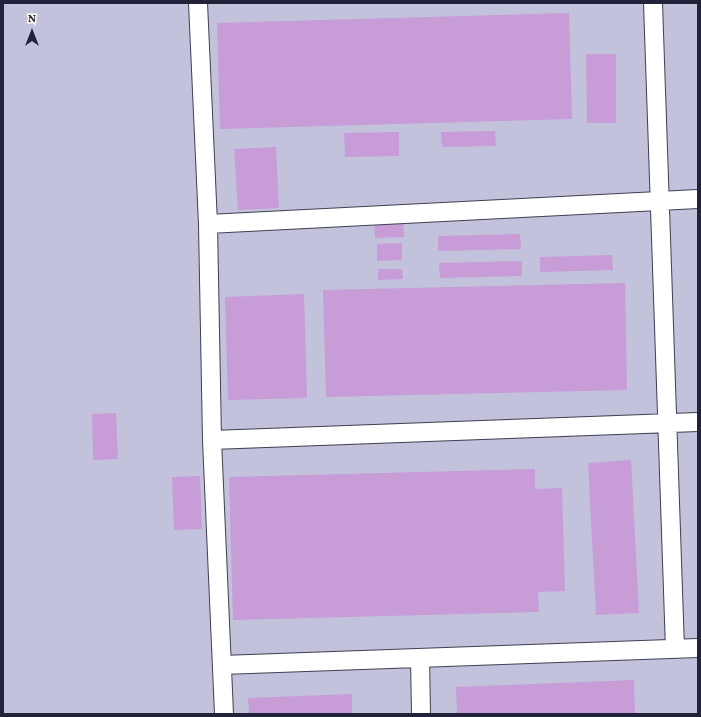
<!DOCTYPE html>
<style>
body{margin:0}
#map{position:relative;width:701px;height:717px;overflow:hidden;background:#eee2c4;font-family:Vollkorn,serif}
canvas{display:block}
.frame{position:absolute;inset:0;border:4px solid #22223b;pointer-events:none}
.north{position:absolute;left:12px;top:12px;width:40px;height:40px;-webkit-text-stroke:3px #fbf7ec;paint-order:stroke;rotate:0deg;font-size:11px;font-weight:700;line-height:16px;text-align:center;color:#22223b}
.north::after{content:'';display:block;margin:auto;width:14px;height:18px;background:#22223b;clip-path:polygon(50% 0,100% 100%,50% 72%,0 100%)}
</style>
<div id="map">
<canvas width="701" height="717"></canvas>
<div class="frame"></div>
<div class="north">N</div>
</div>
<script>
const context = document.querySelector('canvas').getContext('2d');
context.lineJoin = 'round';
function fill(path, color) { context.fillStyle = color; context.fill(path, 'evenodd'); }
function stroke(path, color, width, dash) { context.strokeStyle = color; context.lineWidth = width; context.lineCap = dash ? 'butt' : 'round'; context.setLineDash(dash || []); context.stroke(path); }
const industrial = new Path2D(`
 M3 3H698V714H3Z`);
const building = new Path2D(`
 M569 13 572 119 220 129 217 23Z
 M586 54H616V123H587Z
 M495 131 496 146 442 147 441 132Z
 M399 132V156L345 157 344 133Z
 M276 147 279 208 238 210 234 149Z
 M403 216 404 237 375 238 374 217Z
 M520 234 521 249 438 251V236Z
 M402 243V260L377 261V244Z
 M612 255 613 270 540 272V257Z
 M522 261V276L440 278 439 263Z
 M378 269H402L403 279 378 280Z
 M625 283 627 390 326 397 323 290Z
 M304 294 307 398 228 400 225 297Z
 M116 413 118 459 93 460 92 414Z
 M631 460 639 613 596 615 588 463Z
 M535 469V489L562 488 565 591 538 592 539 612 233 620 229 477Z
 M200 476 202 529 174 530 172 477Z
 M634 680 635 714H457L456 687Z
 M352 694V714H249L248 698Z`);
const minor = new Path2D(`
 M198 3 208 224 212 440 224 714
 M653 3 675 649
 M208 224 698 199
 M212 440 698 422
 M420 658 421 714
 M222 665 698 648`);
fill(industrial, '#c2c2dc');
fill(building, '#c79cd7');
stroke(minor, '#413f50', 20);
stroke(minor, '#fff', 18);
</script>
